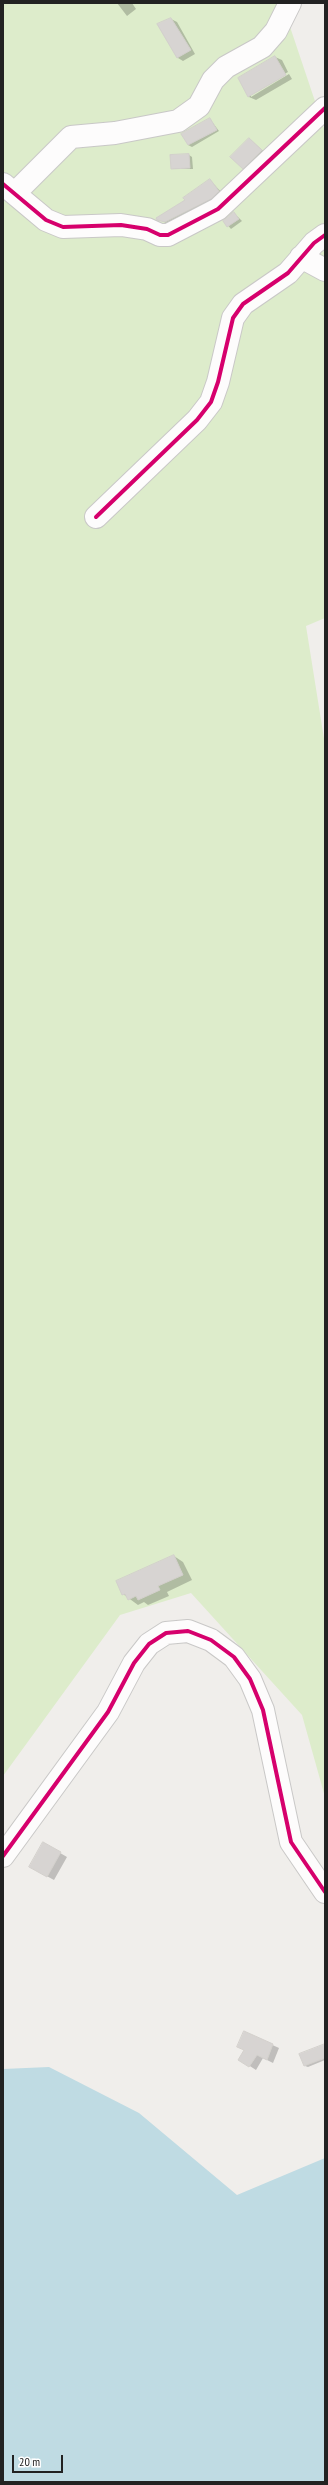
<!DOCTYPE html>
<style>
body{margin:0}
#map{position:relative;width:328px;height:2485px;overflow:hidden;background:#f0eeeb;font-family:"PT Sans Narrow",sans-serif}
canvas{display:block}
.frame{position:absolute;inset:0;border:4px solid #222;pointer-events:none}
.scale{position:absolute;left:12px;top:2455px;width:51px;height:18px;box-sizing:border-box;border:2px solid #222;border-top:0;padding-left:5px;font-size:12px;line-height:14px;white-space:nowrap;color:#222;-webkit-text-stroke:3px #fff;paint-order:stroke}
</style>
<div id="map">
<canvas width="328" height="2485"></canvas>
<div class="frame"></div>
<div class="scale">20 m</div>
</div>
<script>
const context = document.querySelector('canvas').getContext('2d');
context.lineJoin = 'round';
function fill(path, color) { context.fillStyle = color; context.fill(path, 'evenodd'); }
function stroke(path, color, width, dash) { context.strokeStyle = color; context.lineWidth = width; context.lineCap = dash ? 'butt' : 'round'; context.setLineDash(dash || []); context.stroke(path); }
const grass = new Path2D(`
 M3 3H282L325 131V618L306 626 325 745V1797L302 1715 191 1593 120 1615 3 1776Z`);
const water = new Path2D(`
 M49 2067 139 2113 237 2195 325 2158V2482H3V2069Z`);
const shadow = new Path2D(`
 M117 3H132L136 9 127 16Z
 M171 19 177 22 195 54 183 61 178 58 158 25Z
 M275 57 282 60 288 72 251 94V97L289 74 292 79 256 100 249 97 239 78Z
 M210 119 219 131 192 147 188 145Z
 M249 139 268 155 250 172 243 168Z
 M189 155 192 157 193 169H172Z
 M210 180 223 194 170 225 158 219 186 200Z
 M234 213 242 221 231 229 224 221Z
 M174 1556 183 1562 192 1580 167 1592 169 1596 148 1605 144 1602 138 1605 123 1594Z
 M43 1843 67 1857 54 1880 30 1867Z
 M244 2032 279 2048 273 2063 263 2058 256 2070 239 2059 245 2050Z
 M325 2045V2060L308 2067 305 2066Z`);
const building = new Path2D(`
 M171 18 191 50 177 58 157 24Z
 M275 56 286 75 248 97 238 78Z
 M210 118 217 130 188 145 181 134Z
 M249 138 262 150 243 169 230 157Z
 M189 154 190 168 171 169 170 155Z
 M210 179 219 191 211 199 165 222 157 220 156 218 185 200 183 198Z
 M234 212 239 219 227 227 223 221Z
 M174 1555 183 1575 158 1586 160 1590 138 1600 136 1596 128 1600 125 1594 122 1595 116 1581Z
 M43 1842 61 1852 47 1877 29 1867Z
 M244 2031 273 2044 267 2060 257 2055 249 2067 238 2060 244 2050 237 2047Z
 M325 2044V2058L304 2066 299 2054Z`);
const minor = new Path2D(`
 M3 184 46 220 63 227 121 225 147 229 160 235H168L218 209 325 108
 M15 193 71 137 115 133 178 121 199 106 213 80 226 67 262 47 276 31 290 3
 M301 257 325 270
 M96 517 197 420 211 402 218 382 233 318 243 304 288 273 314 243 325 235
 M3 1856 108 1712 134 1663 149 1644 166 1633 188 1631 211 1640 234 1657 250 1679 263 1710 291 1842 325 1892`);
const cycleway = new Path2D(`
 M3 184 46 220 63 227 121 225 147 229 160 235H168L218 209 325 108
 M96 517 197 420 211 402 218 382 233 318 243 304 288 273 314 243 325 235
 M3 1856 108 1712 134 1663 149 1644 166 1633 188 1631 211 1640 234 1657 250 1679 263 1710 291 1842 325 1892`);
fill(grass, '#ddeccb');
fill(water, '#bfdbe3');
fill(shadow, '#0003');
fill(building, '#d7d4d2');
stroke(building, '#d3d0cc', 1);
stroke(minor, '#c9c8c7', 24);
stroke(minor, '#fdfcfc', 22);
stroke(cycleway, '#d6006c', 4);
</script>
